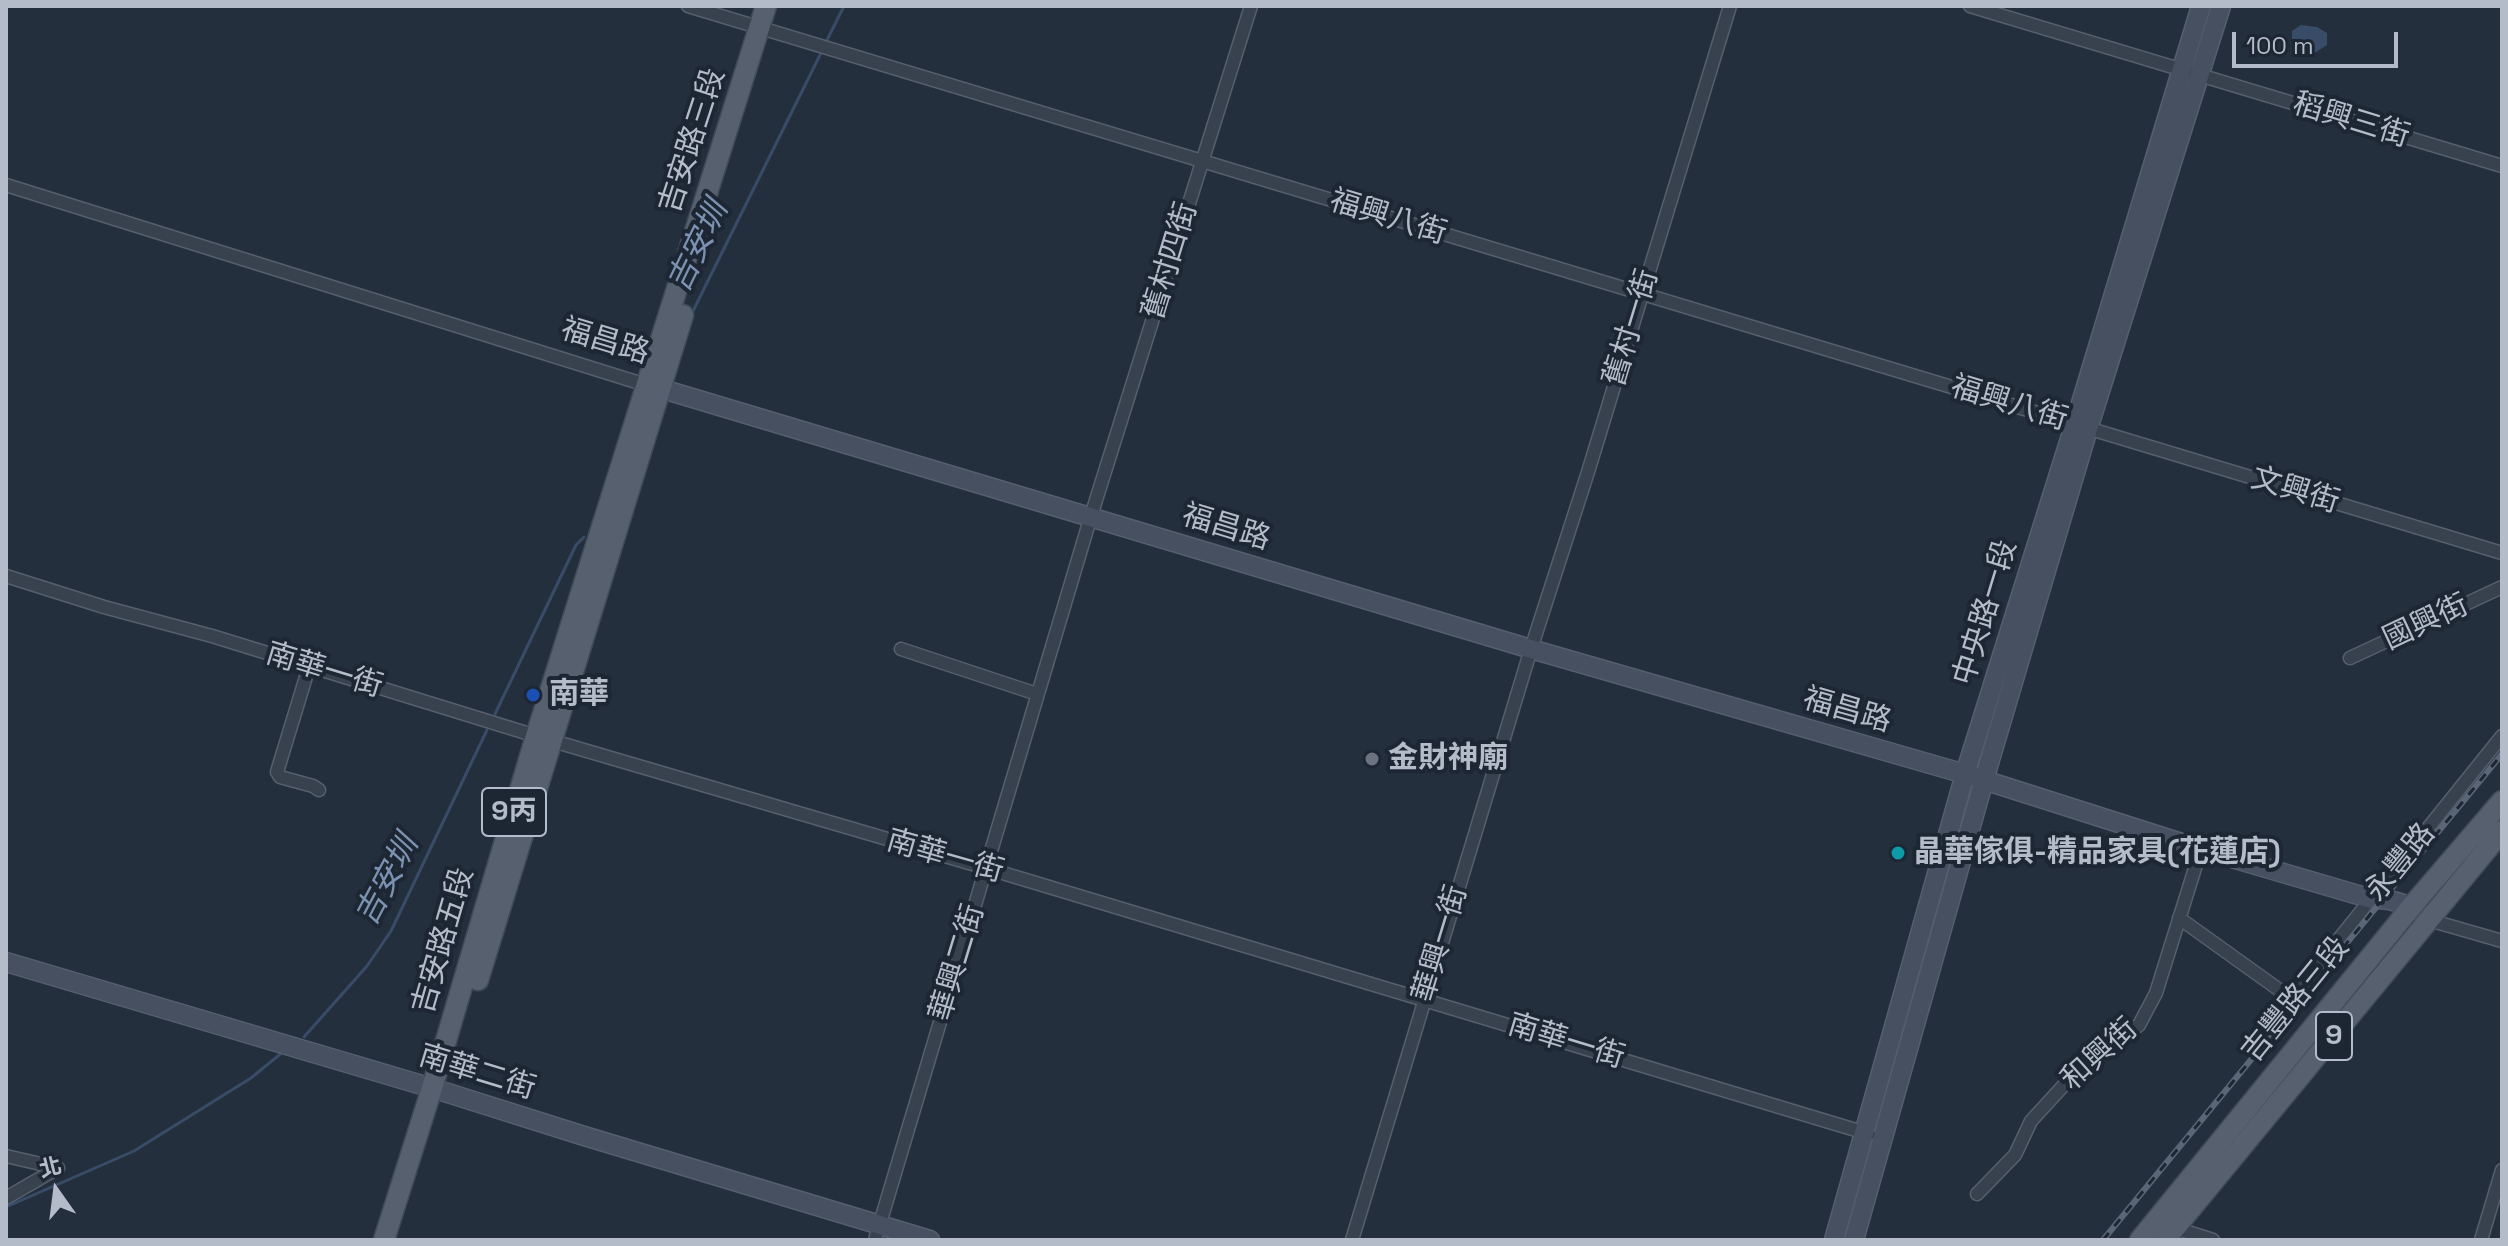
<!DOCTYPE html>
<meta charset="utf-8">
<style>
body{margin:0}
#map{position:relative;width:2508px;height:1246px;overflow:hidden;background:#242f3e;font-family:"Space Grotesk","Noto Sans TC",sans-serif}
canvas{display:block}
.frame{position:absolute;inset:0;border:8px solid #b4bcc9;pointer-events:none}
.north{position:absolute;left:16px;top:1150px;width:80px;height:80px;-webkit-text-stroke:6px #1d2633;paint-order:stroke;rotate:346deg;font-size:22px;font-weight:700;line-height:32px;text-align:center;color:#b4bcc9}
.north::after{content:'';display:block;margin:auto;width:28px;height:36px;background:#b4bcc9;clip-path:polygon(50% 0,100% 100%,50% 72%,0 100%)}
.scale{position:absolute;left:2232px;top:32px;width:166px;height:36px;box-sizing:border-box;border:4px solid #b4bcc9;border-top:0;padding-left:10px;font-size:24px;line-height:28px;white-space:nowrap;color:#b4bcc9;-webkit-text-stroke:6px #1d2633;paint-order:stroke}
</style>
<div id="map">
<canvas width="2508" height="1246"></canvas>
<div class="frame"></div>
<div class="north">北</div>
<div class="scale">100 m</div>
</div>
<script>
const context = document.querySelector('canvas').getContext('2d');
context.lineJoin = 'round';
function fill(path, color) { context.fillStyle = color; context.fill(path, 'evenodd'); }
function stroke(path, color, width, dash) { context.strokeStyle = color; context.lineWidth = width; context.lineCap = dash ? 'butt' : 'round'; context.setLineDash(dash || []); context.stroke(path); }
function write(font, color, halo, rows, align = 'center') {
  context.font = font + ' "Space Grotesk","Noto Sans TC",sans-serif'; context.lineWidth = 8; context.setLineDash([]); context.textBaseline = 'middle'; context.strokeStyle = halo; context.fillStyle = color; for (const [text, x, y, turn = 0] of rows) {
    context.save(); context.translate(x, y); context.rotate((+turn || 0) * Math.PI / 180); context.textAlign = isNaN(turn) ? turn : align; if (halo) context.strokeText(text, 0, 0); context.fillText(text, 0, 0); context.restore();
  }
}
const water = new Path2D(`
 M2301 25 2317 27 2327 33V45L2313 54 2292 44V31Z`);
const stream = new Path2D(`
 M825 44 844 6
 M692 313 822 51
 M495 714 576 545 584 537
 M304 1037 367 966 391 931 487 730
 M6 1207 134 1151 251 1078 284 1051`);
const street = new Path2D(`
 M688 6 2502 553
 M1970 6 2502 166
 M6 185 646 385
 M6 576 104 607 212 636 536 736 986 868 1869 1134
 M901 649 1037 694
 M2350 658 2502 587
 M309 667 277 772 280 777 313 786 319 790
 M2179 918 2285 994 2294 991 2302 985 2502 736
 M2429 920 2502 941
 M6 1156 58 1168 6 1198
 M1977 1194 2015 1155 2031 1121 2064 1085 2139 1025 2156 993 2201 849
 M2175 1228 2213 1240
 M875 1240 1091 516 1251 6
 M1352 1240 1531 649 1588 472 1730 6
 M2481 1240 2502 1170`);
const secondary = new Path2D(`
 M649 385 1531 649 1965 774 2191 846 2372 899C2395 898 2412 906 2429 920
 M6 962 432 1088 581 1135 930 1240
 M1834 1240 1965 774 2075 423 2201 6
 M1854 1240 1984 780 2088 429 2221 6`);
const primary = new Path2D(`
 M478 980 683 315
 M384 1240 432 1088 536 736 766 6
 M2140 1240 2412 906 2502 801
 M2165 1240 2502 831`);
const rail = new Path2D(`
 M2103 1240 2502 754`);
const markers = [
 [533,695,8,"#1a4fb4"],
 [1372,759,8,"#6b7280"],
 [1898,853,8,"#0f9aa8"]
];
const shields = [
 [514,812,64],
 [2334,1036,36]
];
const shieldNames = [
 ["9丙",514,812],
 ["9",2334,1036]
];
const streetNames = [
 ["稻興三街",2351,121,17],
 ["吉安路三段",693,141,-72],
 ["福興八街",1388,218,17],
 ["舊村四街",1171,261,-73],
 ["舊村一街",1632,328,-73],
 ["福昌路",605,342,17],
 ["福興八街",2009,404,17],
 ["文興街",2295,491,17],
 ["福昌路",1226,528,17],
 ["中央路一段",1986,613,-73],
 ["國興街",2426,623,-25],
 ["南華一街",324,671,17],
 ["福昌路",1847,711,16],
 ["南華一街",945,857,16],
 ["永豐路",2401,863,-51],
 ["吉安路五段",444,941,-74],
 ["華興一街",1441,944,-73],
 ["華興二街",958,963,-73],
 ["吉豐路三段",2296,1000,-51],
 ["南華一街",1566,1042,17],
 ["和興街",2100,1055,-42],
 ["南華二街",477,1073,17]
];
const poiNames = [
 ["南華",549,695],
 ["金財神廟",1388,759],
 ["晶華傢俱-精品家具(花蓮店)",1914,853]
];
const waterNames = [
 ["吉安圳",699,247,-64],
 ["吉安圳",388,881,-62]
];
fill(water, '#394c67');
stroke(stream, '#394c67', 3);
stroke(street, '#565f6c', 15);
stroke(secondary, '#565f6c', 21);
stroke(primary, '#414a57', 23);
stroke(street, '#38414e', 12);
stroke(secondary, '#465061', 18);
stroke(primary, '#56606e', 20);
stroke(rail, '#5a6575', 6);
stroke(rail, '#1d2633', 3, [9]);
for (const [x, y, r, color] of markers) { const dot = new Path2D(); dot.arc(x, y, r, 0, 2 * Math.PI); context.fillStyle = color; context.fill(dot); stroke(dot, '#1d2633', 3); }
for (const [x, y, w] of shields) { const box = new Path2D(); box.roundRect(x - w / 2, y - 24, w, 48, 6); context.fillStyle = '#1d2633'; context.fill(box); stroke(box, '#b4bcc9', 2); }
write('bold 28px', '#b4bcc9', null, shieldNames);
write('30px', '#b4bcc9', '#1d2633', streetNames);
write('bold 30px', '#b4bcc9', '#1d2633', poiNames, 'left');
write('italic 32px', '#7c92b1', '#1d2633', waterNames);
</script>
